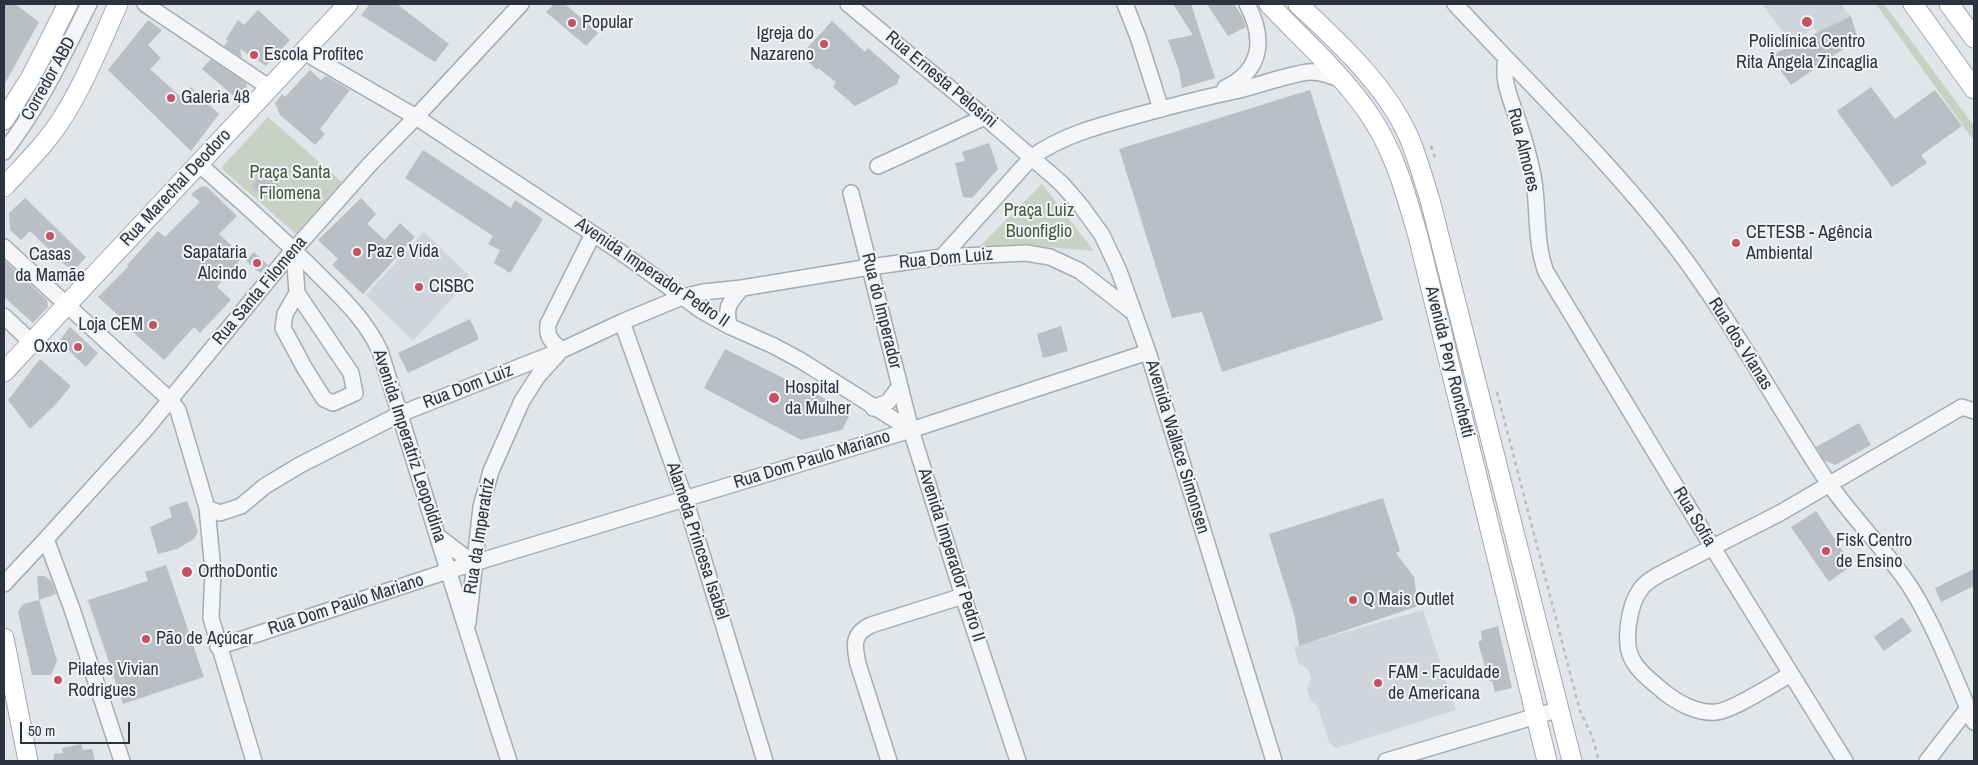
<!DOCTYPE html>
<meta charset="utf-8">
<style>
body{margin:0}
#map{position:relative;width:1978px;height:765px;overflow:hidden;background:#e2e5e9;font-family:"Archivo Narrow",sans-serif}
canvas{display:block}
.frame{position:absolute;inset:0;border:5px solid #2b3340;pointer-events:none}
.scale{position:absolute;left:20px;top:722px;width:110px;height:22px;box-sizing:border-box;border:2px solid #2b3340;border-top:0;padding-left:6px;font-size:15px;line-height:18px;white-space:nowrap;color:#2b3340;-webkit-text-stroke:4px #f1f4f7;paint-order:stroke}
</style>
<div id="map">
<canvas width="1978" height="765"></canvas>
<div class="frame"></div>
<div class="scale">50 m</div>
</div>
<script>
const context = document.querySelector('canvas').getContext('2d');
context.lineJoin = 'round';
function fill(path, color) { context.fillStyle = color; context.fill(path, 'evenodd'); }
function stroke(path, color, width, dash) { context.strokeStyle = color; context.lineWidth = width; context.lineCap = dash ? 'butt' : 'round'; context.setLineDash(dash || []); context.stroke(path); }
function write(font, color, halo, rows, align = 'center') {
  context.font = font + ' "Archivo Narrow",sans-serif'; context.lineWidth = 4; context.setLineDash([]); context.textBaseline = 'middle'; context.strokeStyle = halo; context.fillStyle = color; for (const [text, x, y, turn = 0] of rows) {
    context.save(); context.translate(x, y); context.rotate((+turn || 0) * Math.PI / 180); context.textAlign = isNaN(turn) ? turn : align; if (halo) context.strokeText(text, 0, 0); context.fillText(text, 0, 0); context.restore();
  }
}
const built = new Path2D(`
 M1762 4H1845L1842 6 1851 16 1818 33 1813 28 1791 43Z
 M424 232 471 278 413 341 366 295Z
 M1423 610 1456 710 1336 748 1329 742 1318 707 1310 700 1307 689 1311 678 1308 669 1298 663 1294 647Z`);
const green = new Path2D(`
 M1876 4H1884L1974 126V141Z
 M268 117 342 182 296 234 221 168Z
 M1042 184 1094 251 1036 246 976 250Z`);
const building = new Path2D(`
 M4 4H15L39 22 4 85Z
 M370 4H397L449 44 435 62 361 15Z
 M554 4H565L598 33 586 46 546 12Z
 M1173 4H1191L1215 78 1182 88 1179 70 1168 40 1193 35Z
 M1207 4H1234L1242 16 1246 27 1228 36Z
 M258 10 290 40 266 66 240 49 242 58 224 46 228 41 226 39 238 20 244 25Z
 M1851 16 1858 39 1791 85 1770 56Z
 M148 20 162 30 148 45 161 58 150 69 181 97 191 87 219 114 191 151 108 70Z
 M832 21 865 52 868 48 900 76 897 84 855 106 833 87 836 82 818 68 817 70 801 55Z
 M211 59 246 83 247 87 236 98 202 69Z
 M310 70 321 80 326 76 350 90 320 129 325 134 315 145 280 115 275 103 282 94 285 97Z
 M1871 87 1895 119 1935 90 1962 126 1921 155 1927 163 1892 187 1837 111Z
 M1310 90 1383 320 1222 372 1202 312 1172 318 1119 149Z
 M989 143 998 169 972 198 963 197 955 163 965 161 962 152Z
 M423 150 511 208 515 200 543 219 510 273 494 263 500 250 488 244 493 236 405 178Z
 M263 171 280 186 268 199 252 186Z
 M202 186 207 187 237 216 219 234 243 256 217 287 231 300 200 333 194 327 164 360 117 318 119 316 98 297 129 266 127 265 158 231 165 237 200 202 191 194Z
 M25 198 86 257 75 270 65 265 30 231 21 240 10 230 9 213Z
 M361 198 376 214 367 224 385 240 400 223 415 237 363 294 332 265 338 259 318 240Z
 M254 252 268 265 260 273 246 261Z
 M4 260 47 300 48 307 33 323 4 297Z
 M470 319 479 339 408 373 398 353Z
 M1061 326 1068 351 1043 358 1037 334Z
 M70 327 98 353 86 367 59 341Z
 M725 349 846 409 844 411 850 414 842 430 801 440 704 388Z
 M40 359 71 386 56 404 30 429 8 400Z
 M1859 423 1871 445 1835 465 1824 460 1816 447Z
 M1383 498 1400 551 1396 553 1414 577 1418 606 1299 646 1295 618 1269 534Z
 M187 501 198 531 194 539 177 549 158 554 150 527 172 517 169 507Z
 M1816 511 1852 565 1829 582 1791 527Z
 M166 565 204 677 123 704 88 600 148 581 145 572Z
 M1974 569V586L1941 602 1935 588Z
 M37 576H45L52 582 56 594 39 600Z
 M39 600 57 661 51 675H32L18 612 23 604Z
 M1902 617 1912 631 1884 651 1874 637Z
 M1498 626 1512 688 1495 692 1492 681H1489L1478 642 1482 640 1481 631Z
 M81 744 83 750 92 749 95 761H54V754L63 753 62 748Z`);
const path = new Path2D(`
 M1431 146 1436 160
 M1497 392 1580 711 1592 736 1599 761`);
const minor = new Path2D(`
 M145 4 270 88
 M848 4 985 117 1062 184 1081 206 1102 235 1119 271 1148 352 1274 761
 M1125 4 1138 37 1161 109
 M1455 4C1529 84 1608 159 1675 246 1730 318 1773 399 1823 475 1849 515 1885 548 1911 588 1937 630 1954 677 1974 722
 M304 52 416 117 622 253 702 311 729 326 774 346 800 360 911 430 963 596 1018 761
 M1506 59C1502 80 1509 95 1516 115 1524 138 1532 164 1535 189 1538 217 1536 245 1546 272L1713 548 1845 761
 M1225 88C1263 70 1265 38 1247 4
 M4 152C40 106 63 55 89 4
 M199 164C239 200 280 235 318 274 342 298 365 319 380 351 423 488 464 625 509 761
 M878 166 985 117
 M851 193 911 430
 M4 247 169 399 178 410 207 508 213 571 211 618 254 761
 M294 250 297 293 351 373 355 393 333 403 324 399 304 367 283 328 285 314 297 293
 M942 257 1032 157C1063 135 1098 126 1135 116 1168 107 1201 98 1235 91 1259 86 1284 75 1309 72 1320 71 1332 76 1342 80
 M4 316 32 343
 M622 322 685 499 765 761
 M729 326C725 306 729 303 742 288
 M562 350C552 342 546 337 548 324L593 234
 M873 408 888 402 900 386
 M207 508 220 513 241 506 265 486 300 465 400 414 562 350 622 322 682 297 703 292 742 288 870 267 942 257 1026 253 1050 257 1080 271 1134 313
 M440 538 474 564
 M46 539 72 609 122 761
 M4 584 46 539 146 429 284 261 371 163 416 117 521 4
 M468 623 481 507 491 471 522 401 538 376 558 354
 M218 647 448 571 911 430 1148 352
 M1791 674C1775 683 1732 711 1716 712 1698 714 1678 703 1664 692 1653 682 1639 673 1632 659 1623 643 1629 605 1640 590 1646 581 1655 577 1664 572L1780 513 1962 407 1974 411
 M889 761 858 664C854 645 852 634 871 625L963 596
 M1386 761 1560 709
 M1927 761 1968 708`);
const major = new Path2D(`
 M1269 4C1303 40 1344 76 1371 117 1395 153 1406 195 1418 236L1547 761
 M1298 4C1339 43 1384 83 1408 135 1417 156 1423 178 1430 200L1572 761
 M1913 4 1974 89
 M1949 4 1974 38
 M4 120 31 77 68 4
 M4 187C24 165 47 143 63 117 85 82 101 42 118 4
 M4 372 348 4
 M4 638 28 761`);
const markers = [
 [1807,22,6,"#c25364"],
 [572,23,5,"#c25364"],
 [824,44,5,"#c25364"],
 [254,55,5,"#c25364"],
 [171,98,5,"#c25364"],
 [50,236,5,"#c25364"],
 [1736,243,5,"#c25364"],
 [357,252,5,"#c25364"],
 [257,263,5,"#c25364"],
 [419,287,5,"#c25364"],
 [153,325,5,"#c25364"],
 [78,347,5,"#c25364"],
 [774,398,6,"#c25364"],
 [1826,551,5,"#c25364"],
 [187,572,6,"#c25364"],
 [1353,600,5,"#c25364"],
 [146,639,5,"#c25364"],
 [58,680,5,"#c25364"],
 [1378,683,5,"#c25364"]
];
const poiNames = [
 ["Popular",582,23],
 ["Igreja do",814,34,"right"],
 ["Nazareno",814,55,"right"],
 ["Policlínica Centro",1807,42,"center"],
 ["Rita Ângela Zincaglia",1807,63,"center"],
 ["Escola Profitec",264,55],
 ["Galeria 48",181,98],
 ["CETESB - Agência",1746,233],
 ["Ambiental",1746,254],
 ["Paz e Vida",367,252],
 ["Sapataria",247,253,"right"],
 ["Alcindo",247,274,"right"],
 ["Casas",50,255,"center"],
 ["da Mamãe",50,276,"center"],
 ["CISBC",429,287],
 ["Loja CEM",143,325,"right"],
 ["Oxxo",68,347,"right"],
 ["Hospital",785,388],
 ["da Mulher",785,409],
 ["Fisk Centro",1836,541],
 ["de Ensino",1836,562],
 ["OrthoDontic",198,572],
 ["Q Mais Outlet",1363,600],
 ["Pão de Açúcar",156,639],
 ["Pilates Vivian",68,670],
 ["Rodrigues",68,691],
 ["FAM - Faculdade",1388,673],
 ["de Americana",1388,694]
];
const streetNames = [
 ["Corredor ABD",49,79,-61],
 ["Rua Ernesta Pelosini",941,80,40],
 ["Rua Almores",1523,150,76],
 ["Rua Marechal Deodoro",176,188,-47],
 ["Rua Dom Luiz",946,259,-5],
 ["Avenida Imperador Pedro II",652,273,34],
 ["Rua Santa Filomena",260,291,-50],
 ["Rua do Imperador",881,311,76],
 ["Rua dos Vianas",1740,344,58],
 ["Avenida Pery Ronchetti",1449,362,76],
 ["Rua Dom Luiz",468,387,-21],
 ["Avenida Imperatriz Leopoldina",409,446,72],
 ["Avenida Wallace Simonsen",1177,447,73],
 ["Rua Dom Paulo Mariano",812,460,-17],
 ["Rua Sofia",1694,517,59],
 ["Rua da Imperatriz",480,536,-81],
 ["Alameda Princesa Isabel",697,541,72],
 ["Avenida Imperador Pedro II",951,555,72],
 ["Rua Dom Paulo Mariano",346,605,-18]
];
const parkNames = [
 ["Praça Santa",290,173],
 ["Filomena",290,194],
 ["Praça Luiz",1039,211],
 ["Buonfiglio",1039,232]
];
fill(built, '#d0d4db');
fill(green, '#c8d2c4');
fill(building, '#babec5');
stroke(minor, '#a7acb3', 18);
stroke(major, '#a2a9b4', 21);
stroke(path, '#b8bcc1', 2.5, [4, 4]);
stroke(minor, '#f4f6f8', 15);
stroke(major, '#fff', 19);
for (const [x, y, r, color] of markers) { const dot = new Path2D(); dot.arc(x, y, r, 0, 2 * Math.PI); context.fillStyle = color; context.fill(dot); stroke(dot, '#f1f4f7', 2); }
write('18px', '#2b3340', '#f1f4f7', poiNames, 'left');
write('18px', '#2b3340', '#f1f4f7', streetNames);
write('18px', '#405a3a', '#f1f4f7', parkNames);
</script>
